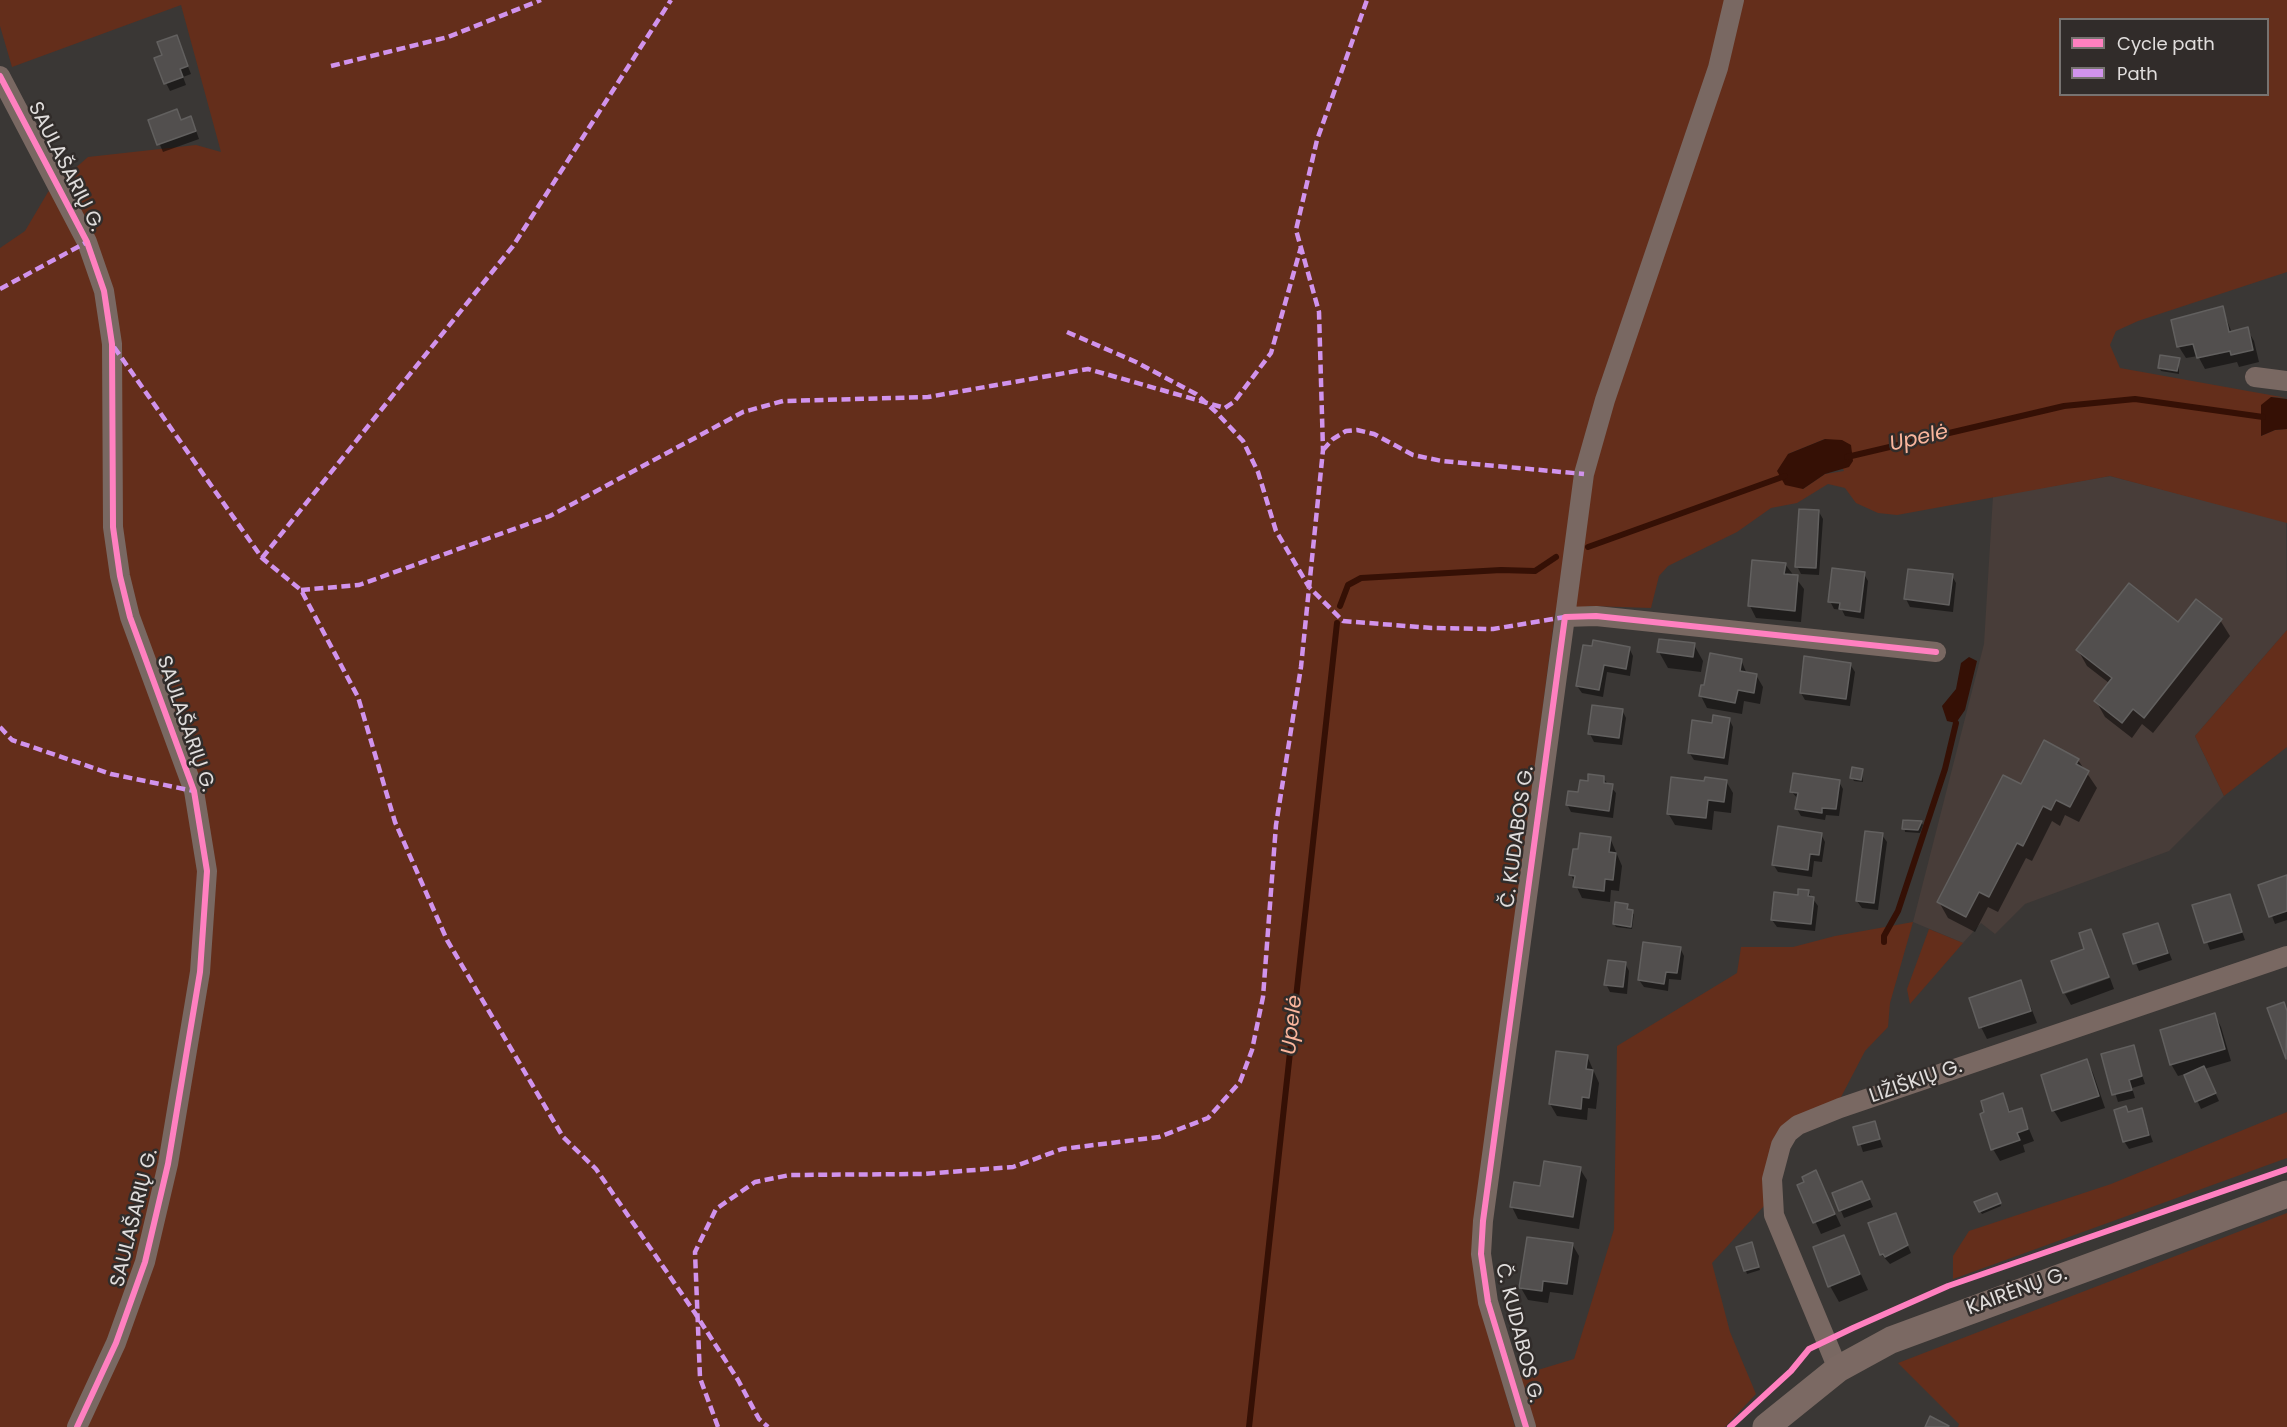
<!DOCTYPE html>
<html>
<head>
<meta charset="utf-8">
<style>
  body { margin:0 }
  #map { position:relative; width:2287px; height:1427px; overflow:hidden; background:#3a3735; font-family:Poppins,sans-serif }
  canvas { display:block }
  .legend { position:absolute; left:2059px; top:18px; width:210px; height:78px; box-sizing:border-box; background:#312c2a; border:2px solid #777371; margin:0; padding:8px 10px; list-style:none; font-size:18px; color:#e0dddc }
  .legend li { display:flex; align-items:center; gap:12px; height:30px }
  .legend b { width:30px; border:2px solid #777371 }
</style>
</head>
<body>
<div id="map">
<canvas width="2287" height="1427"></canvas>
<ul class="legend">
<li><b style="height:8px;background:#ff80c0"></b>Cycle path</li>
<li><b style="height:8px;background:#d193ec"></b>Path</li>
</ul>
</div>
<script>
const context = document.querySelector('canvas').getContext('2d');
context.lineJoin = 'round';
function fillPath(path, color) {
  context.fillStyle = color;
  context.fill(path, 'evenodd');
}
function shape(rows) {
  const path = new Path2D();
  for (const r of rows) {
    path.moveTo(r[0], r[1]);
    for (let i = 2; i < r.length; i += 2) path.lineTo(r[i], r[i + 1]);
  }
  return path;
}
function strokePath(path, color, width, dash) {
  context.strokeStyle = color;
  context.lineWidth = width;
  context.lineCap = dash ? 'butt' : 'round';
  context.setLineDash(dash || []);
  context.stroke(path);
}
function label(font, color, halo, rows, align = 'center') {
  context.font = font + ' Poppins,sans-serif';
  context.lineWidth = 5;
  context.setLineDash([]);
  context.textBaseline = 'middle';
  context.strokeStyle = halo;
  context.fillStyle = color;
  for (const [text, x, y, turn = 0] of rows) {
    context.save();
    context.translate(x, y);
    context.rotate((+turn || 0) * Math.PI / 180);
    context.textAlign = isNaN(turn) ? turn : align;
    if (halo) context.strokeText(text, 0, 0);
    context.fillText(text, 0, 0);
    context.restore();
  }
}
const built = shape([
  [2110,476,2286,521,2287,630,2195,736,2224,796,2169,851,2025,904,1995,934,1981,923,1963,943,1913,922,1984,644,1993,496]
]);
const green = shape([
  [0,0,2287,0,2287,272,2138,321,2116,331,2110,345,2120,368,2287,398,2271,397,2261,436,2275,430,2287,429,2287,523,2110,476,1897,515,1878,513,1856,503,1845,488,1828,484,1797,503,1771,508,1737,532,1668,566,1659,576,1651,608,1590,606,1555,613,1477,1219,1480,1303,1515,1427,0,1427,0,248,25,231,48,192,88,157,196,145,221,152,181,5,12,67,0,26],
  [2060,20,2268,20,2268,94,2060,94],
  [1825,439,1844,471,1825,474,1803,489,1788,454],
  [2287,630,2287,747,2224,796,2195,736],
  [1913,922,1890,1003,1888,1027,1865,1051,1840,1099,1790,1122,1773,1139,1764,1206,1712,1263,1730,1332,1756,1394,1725,1427,1536,1427,1518,1376,1574,1359,1614,1229,1617,1046,1737,973,1741,947,1793,947,1835,936],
  [1929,929,1963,943,1910,1004,1907,989],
  [2287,1112,2287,1158,1953,1279,1953,1256,1969,1231,2111,1184],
  [2287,1213,2287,1427,1958,1427,1959,1424,1898,1363]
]);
const water = shape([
  [2271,397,2287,399,2287,429,2275,430,2261,436,2261,405],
  [1825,439,1842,440,1851,445,1853,461,1849,467,1825,474,1803,489,1785,485,1777,471,1788,454],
  [1969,657,1977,661,1965,710,1956,723,1947,721,1942,706,1956,689,1961,663]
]);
const shadow = shape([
  [176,37,191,74,183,77,186,85,170,91,166,83,164,56],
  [150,121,181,121,194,125,199,139,163,152],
  [2222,308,2232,333,2247,329,2254,341,2259,362,2239,367,2237,362,2205,369,2198,356,2186,358,2179,347],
  [2179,359,2179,374,2161,371,2159,367],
  [1819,512,1823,519,1819,575,1801,574,1797,566],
  [1785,564,1804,589,1801,622,1756,618,1750,606],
  [1864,574,1868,581,1864,619,1845,616,1842,610,1834,609,1830,601],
  [1952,576,1956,583,1953,612,1910,607,1906,599],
  [2220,620,2230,636,2153,733,2142,724,2132,738,2105,717,2096,701,2109,683,2087,666,2078,650,2179,624],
  [1694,645,1703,661,1701,672,1668,668,1659,652],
  [1584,647,1629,648,1633,656,1630,676,1607,672,1603,697,1582,693,1577,686],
  [1741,660,1747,674,1756,675,1763,687,1760,704,1744,701,1742,714,1707,708,1701,696],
  [1850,664,1855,672,1850,706,1805,700,1801,693],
  [1622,710,1626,718,1622,745,1594,742,1590,734],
  [1729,719,1733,727,1728,765,1694,760,1689,752],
  [2078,760,2097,788,2079,822,2065,815,2060,826,2052,821,2032,861,2026,858,1998,912,1988,907,1975,932,1948,918,1939,902,2022,786],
  [1862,770,1863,782,1854,781,1852,778],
  [1603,778,1616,793,1613,818,1571,812,1567,804,1589,783],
  [1726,781,1733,793,1731,813,1714,811,1712,830,1675,825,1668,813,1705,783],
  [1839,782,1843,789,1839,816,1826,815,1825,820,1801,816,1797,809,1798,799,1791,791],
  [1904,821,1921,822,1923,825,1920,833,1905,832],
  [1821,834,1825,842,1822,862,1814,861,1812,877,1778,872,1773,864],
  [1882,835,1887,842,1878,910,1862,908,1857,901],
  [1610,838,1622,866,1619,891,1611,890,1610,902,1582,898,1571,875,1579,851],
  [2287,876,2287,920,2275,924,2260,886],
  [1808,892,1818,906,1815,931,1777,927,1772,920],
  [2229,895,2245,940,2210,950,2194,906],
  [1627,905,1628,911,1634,914,1632,929,1616,927,1614,924],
  [2158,924,2172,960,2139,971,2125,935],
  [2091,931,2109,975,2064,991,2086,950],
  [1680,948,1684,956,1681,980,1669,979,1668,991,1644,987,1639,980],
  [1625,963,1629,971,1627,994,1610,992,1606,984],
  [2110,978,2114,989,2071,1005,2065,994],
  [2021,982,2037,1023,1987,1039,1981,1027],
  [2283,1004,2287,1011,2287,1058,2269,1009],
  [2215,1015,2221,1027,2231,1061,2204,1069,2219,1101,2201,1109,2185,1074,2178,1076,2171,1064],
  [2133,1047,2145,1084,2132,1088,2135,1098,2118,1102,2103,1055],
  [1587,1056,1599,1083,1596,1109,1588,1108,1587,1120,1557,1116,1550,1104],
  [2087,1061,2093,1073,2105,1108,2061,1122,2054,1111,2043,1076],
  [2002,1095,2011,1113,2021,1110,2034,1141,2023,1145,2025,1152,2000,1161,1993,1149],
  [2126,1108,2129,1113,2141,1110,2153,1142,2129,1149,2124,1141],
  [1874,1123,1883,1147,1863,1152,1855,1128],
  [1580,1169,1587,1180,1579,1229,1518,1219,1512,1207],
  [1816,1172,1841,1226,1821,1234,1799,1186],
  [1866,1190,1873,1207,1844,1218,1834,1194],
  [1998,1198,2001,1206,1982,1214,1980,1211],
  [1895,1215,1911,1253,1890,1264,1881,1254],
  [1844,1237,1868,1290,1839,1302,1830,1286],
  [1572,1244,1579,1256,1573,1295,1550,1292,1548,1303,1528,1300,1521,1288],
  [1753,1247,1760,1270,1747,1274,1738,1248]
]);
const stream = shape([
  [1847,457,2064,406,2135,399,2263,417],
  [1588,547,1785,476],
  [1340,606,1348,585,1361,578,1501,570,1535,571,1556,557],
  [1884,942,1884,936,1898,911,1945,769,1956,723],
  [1249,1427,1337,623]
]);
const building = shape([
  [177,35,188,66,180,69,183,77,164,84,154,58,162,55,157,42,177,35],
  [177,109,181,120,191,116,196,131,157,145,148,120,177,109],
  [2223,306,2229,332,2248,327,2253,350,2231,355,2230,351,2197,358,2193,344,2177,347,2171,320,2223,306],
  [2160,355,2180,358,2177,371,2158,368,2160,355],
  [1799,509,1819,510,1816,568,1795,567,1799,509],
  [1752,560,1786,563,1784,574,1798,575,1795,611,1748,606,1752,560],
  [1832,568,1865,572,1860,612,1839,609,1840,603,1828,602,1832,568],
  [1908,569,1953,574,1949,605,1904,599,1908,569],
  [2129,583,2178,622,2196,599,2222,619,2144,718,2133,709,2122,723,2094,701,2112,678,2076,650,2129,583],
  [1659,639,1695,643,1693,657,1657,652,1659,639],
  [1593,640,1630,647,1626,669,1604,665,1599,690,1576,686,1583,645,1592,646,1593,640],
  [1710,653,1742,659,1740,671,1757,674,1754,693,1738,690,1735,703,1699,696,1701,685,1704,685,1710,653],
  [1804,656,1851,663,1846,699,1800,693,1804,656],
  [1592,705,1623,709,1619,738,1588,734,1592,705],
  [1713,715,1730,718,1724,758,1688,753,1692,720,1712,723,1713,715],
  [2044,740,2079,759,2076,764,2089,771,2070,807,2056,800,2051,810,2043,806,2023,846,2017,843,1989,897,1979,892,1966,917,1937,902,2003,775,2021,784,2044,740],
  [1852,767,1863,769,1861,780,1850,778,1852,767],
  [1793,773,1840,780,1836,809,1822,808,1822,813,1795,809,1798,793,1790,792,1793,773],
  [1588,774,1604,776,1604,783,1613,784,1609,811,1566,805,1568,791,1578,792,1580,780,1588,781,1588,774],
  [1671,777,1704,781,1705,777,1727,780,1724,802,1708,800,1706,818,1667,814,1671,777],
  [1903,820,1922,821,1918,830,1902,829,1903,820],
  [1778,826,1822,833,1819,855,1810,854,1808,870,1772,865,1778,826],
  [1865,831,1883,833,1874,903,1856,901,1865,831],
  [1580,833,1611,837,1609,852,1616,853,1613,880,1605,879,1604,891,1573,887,1575,876,1569,875,1573,849,1578,849,1580,833],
  [2287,875,2287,911,2269,917,2258,885,2287,875],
  [1798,889,1809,890,1808,896,1814,897,1811,924,1771,920,1774,892,1798,895,1798,889],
  [2230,894,2242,932,2204,943,2192,905,2230,894],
  [1615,902,1628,904,1627,909,1633,910,1631,927,1613,924,1615,902],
  [2158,923,2168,953,2133,964,2123,934,2158,923],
  [2091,929,2109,977,2063,993,2051,961,2084,949,2079,933,2091,929],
  [1643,942,1681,947,1677,973,1666,972,1664,984,1638,980,1643,942],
  [1608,960,1626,962,1623,987,1604,985,1608,960],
  [2021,980,2031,1011,1979,1028,1969,998,2021,980],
  [2284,1002,2287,1011,2286,1059,2267,1008,2284,1002],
  [2215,1013,2225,1049,2170,1065,2160,1030,2215,1013],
  [2134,1045,2142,1076,2129,1080,2132,1090,2112,1095,2101,1054,2134,1045],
  [1556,1051,1588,1055,1586,1069,1593,1070,1589,1098,1582,1097,1581,1109,1549,1104,1556,1051],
  [2087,1059,2099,1096,2052,1111,2041,1075,2087,1059],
  [2204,1066,2216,1093,2195,1102,2184,1075,2204,1066],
  [2003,1093,2009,1112,2022,1108,2028,1129,2017,1133,2020,1140,1991,1150,1980,1114,1984,1112,1981,1101,2003,1093],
  [2126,1106,2128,1112,2142,1108,2149,1135,2123,1142,2114,1110,2126,1106],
  [1875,1121,1880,1139,1858,1145,1853,1127,1875,1121],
  [1544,1161,1581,1167,1573,1217,1510,1207,1514,1182,1540,1186,1544,1161],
  [1816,1170,1835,1214,1813,1223,1797,1185,1804,1182,1802,1177,1816,1170],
  [1862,1181,1870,1199,1839,1211,1832,1193,1862,1181],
  [1997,1193,2001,1203,1979,1212,1974,1202,1997,1193],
  [1896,1213,1908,1245,1885,1257,1883,1254,1880,1255,1868,1223,1896,1213],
  [1844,1235,1860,1274,1828,1287,1813,1247,1844,1235],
  [1527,1237,1573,1243,1567,1284,1543,1281,1542,1291,1519,1288,1527,1237],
  [1752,1242,1759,1267,1744,1271,1736,1247,1752,1242],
  [1930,1416,1949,1426,1948,1427,1925,1427,1930,1416]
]);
const minor = shape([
  [0,76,87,242,104,291,112,344,113,527,120,576,130,617,194,791,207,871,200,972,168,1164,145,1262,116,1343,77,1427],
  [2255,377,2287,381],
  [1565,617,1584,474,1605,400,1718,68,1734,0],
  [1838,1369,1774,1215,1772,1179,1781,1145,1788,1133,1798,1125,1840,1108,2287,956],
  [1526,1427,1488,1302,1481,1254,1483,1221,1565,617,1596,616,1936,652]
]);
const secondary = shape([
  [1766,1427,1838,1369,1891,1340,2287,1194]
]);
const quiet = shape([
  [331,66,448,37,541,0],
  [0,289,87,242],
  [1067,332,1136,362,1196,394,1216,412,1243,441,1258,472,1276,531,1309,587,1343,621,1432,628,1493,629,1565,617],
  [114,347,262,558,301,590,358,697,395,822,447,940,563,1137,596,1169,695,1313,738,1380,759,1419,768,1427],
  [1323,450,1333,439,1346,431,1357,430,1374,434,1413,455,1442,461,1584,474],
  [262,558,513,246,671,0],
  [301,590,359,585,550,516,743,412,783,401,928,397,1088,369,1225,408,1234,402,1271,353,1301,247],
  [0,727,12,740,111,774,194,791],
  [718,1427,700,1378,695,1252,716,1209,755,1182,790,1175,923,1174,1013,1167,1062,1149,1159,1137,1208,1118,1240,1082,1252,1050,1263,997,1276,825,1301,667,1323,450,1319,312,1296,230,1317,140,1367,0]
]);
const cycleway = shape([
  [0,76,87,242,104,291,112,344,113,527,120,576,130,617,194,791,207,871,200,972,168,1164,145,1262,116,1343,77,1427],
  [1526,1427,1488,1302,1481,1254,1483,1221,1565,617,1596,616,1936,652],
  [1730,1427,1791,1371,1809,1349,1853,1328,1948,1286,2287,1169]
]);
const streetNames = [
  ["SAULAŠARIŲ G.",65,167,63],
  ["SAULAŠARIŲ G.",185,724,71],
  ["Č. KUDABOS G.",1518,837,-82],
  ["LIŽIŠKIŲ G.",1916,1082,-19],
  ["SAULAŠARIŲ G.",135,1218,-76],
  ["KAIRĖNŲ G.",2017,1292,-20],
  ["Č. KUDABOS G.",1518,1333,76]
];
const waterNames = [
  ["Upelė",1919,439,-13],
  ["Upelė",1293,1025,-84]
];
fillPath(built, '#483d39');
fillPath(green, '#642e1b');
fillPath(water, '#351005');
fillPath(shadow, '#0007');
strokePath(stream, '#351005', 6);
fillPath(building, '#524f4e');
strokePath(building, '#62605f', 1.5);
strokePath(minor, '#796862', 20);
strokePath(secondary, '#7b6963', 27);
strokePath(quiet, '#d193ec', 4.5, [9, 4.5]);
strokePath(cycleway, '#ff80c0', 6);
label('20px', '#e0dddc', '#312c2a', streetNames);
label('italic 21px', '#fab69d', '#312c2a', waterNames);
</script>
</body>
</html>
